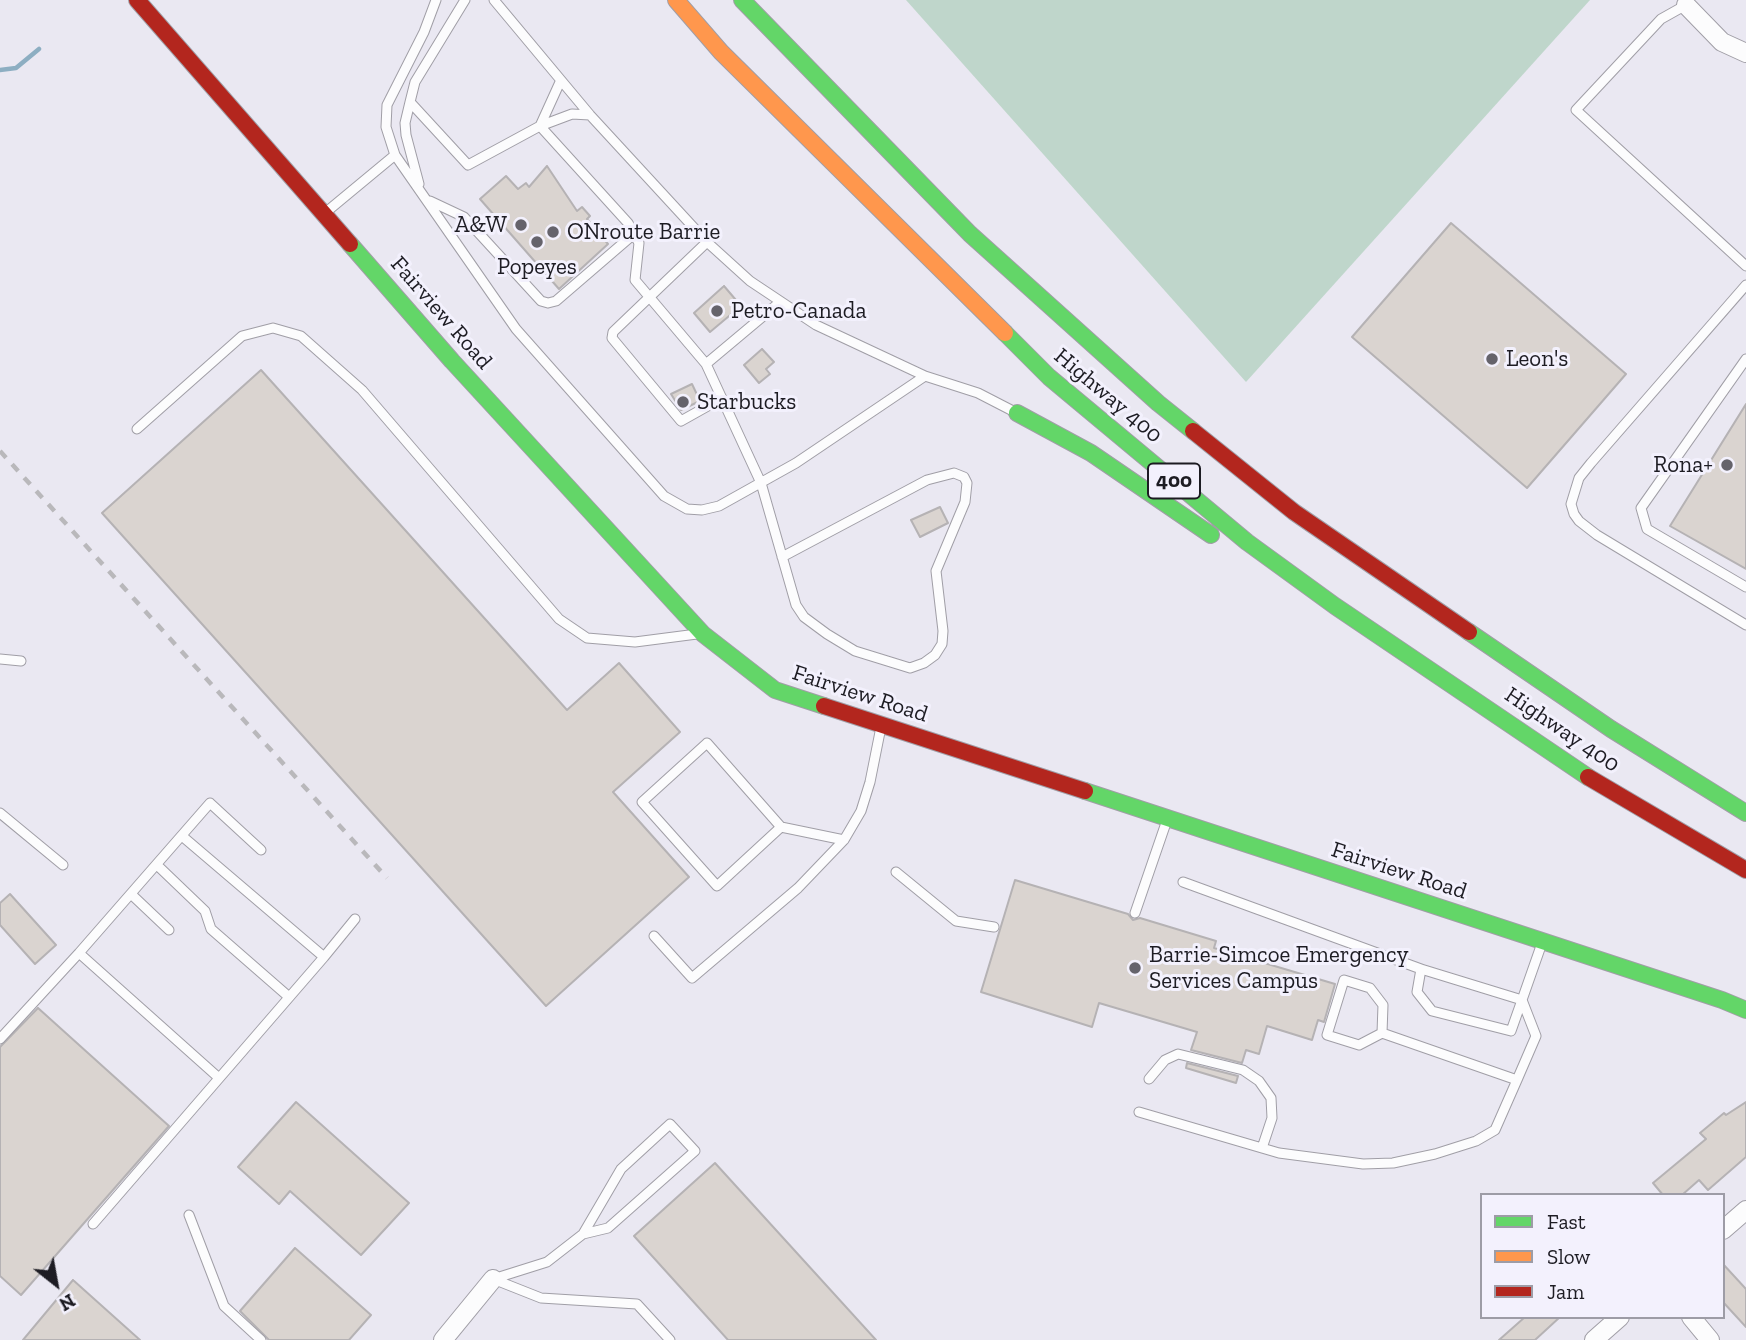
<!DOCTYPE html>
<html>
<head>
<meta charset="utf-8">
<style>
  body { margin:0 }
  #map { position:relative; width:1746px; height:1340px; overflow:hidden; background:#eae8f2; font-family:"Zilla Slab",serif }
  canvas { display:block }
  .legend { position:absolute; left:1480px; top:1193px; width:245px; height:126px; box-sizing:border-box; background:#f3f1fd; border:2px solid #9d9ca6; margin:0; padding:9px 12px; list-style:none; font-size:21px; color:#1d1c23 }
  .legend li { display:flex; align-items:center; gap:14px; height:35px }
  .legend b { width:35px; border:2px solid #9d9ca6 }
  .north { position:absolute; left:21px; top:1249px; width:70px; height:70px; -webkit-text-stroke:5px #f3f1fd; paint-order:stroke; rotate:149deg; font-size:19px; font-weight:700; line-height:28px; text-align:center; color:#1d1c23 }
  .north::after { content:''; display:block; margin:auto; width:24px; height:32px; background:#1d1c23; clip-path:polygon(50% 0,100% 100%,50% 72%,0 100%) }
</style>
</head>
<body>
<div id="map">
<canvas width="1746" height="1340"></canvas>
<ul class="legend">
<li><b style="height:9px;background:#63d668"></b>Fast</li>
<li><b style="height:9px;background:#ff974d"></b>Slow</li>
<li><b style="height:9px;background:#b3261e"></b>Jam</li>
</ul>
<div class="north">N</div>
</div>
<script>
const context = document.querySelector('canvas').getContext('2d');
context.lineJoin = 'round';
function fillPath(path, color) {
  context.fillStyle = color;
  context.fill(path, 'evenodd');
}
function shape(rows) {
  const path = new Path2D();
  for (const r of rows) {
    path.moveTo(r[0], r[1]);
    for (let i = 2; i < r.length; i += 2) path.lineTo(r[i], r[i + 1]);
  }
  return path;
}
function strokePath(path, color, width, dash) {
  context.strokeStyle = color;
  context.lineWidth = width;
  context.lineCap = dash ? 'butt' : 'round';
  context.setLineDash(dash || []);
  context.stroke(path);
}
function label(font, color, halo, rows, align = 'center') {
  context.font = font + ' "Zilla Slab",serif';
  context.lineWidth = 6;
  context.setLineDash([]);
  context.textBaseline = 'middle';
  context.strokeStyle = halo;
  context.fillStyle = color;
  for (const [text, x, y, turn = 0] of rows) {
    context.save();
    context.translate(x, y);
    context.rotate((+turn || 0) * Math.PI / 180);
    context.textAlign = isNaN(turn) ? turn : align;
    if (halo) context.strokeText(text, 0, 0);
    context.fillText(text, 0, 0);
    context.restore();
  }
}
const green = shape([
  [906,0,1590,0,1246,382]
]);
const stream = shape([
  [0,70,16,68,39,49]
]);
const building = shape([
  [547,166,577,211,582,207,590,216,587,219,608,244,559,289,480,199,506,176,518,189,526,183,529,187,547,166],
  [1451,223,1626,374,1527,488,1352,337,1451,223],
  [724,286,741,306,710,332,694,313,724,286],
  [762,349,774,362,766,369,770,374,759,383,744,365,762,349],
  [261,370,567,710,619,663,680,732,613,792,689,877,546,1006,102,513,261,370],
  [692,384,700,401,681,410,671,394,692,384],
  [1746,404,1746,569,1670,526,1746,404],
  [940,507,948,523,920,537,911,520,940,507],
  [1015,880,1128,914,1133,920,1140,918,1216,941,1214,948,1335,984,1324,1022,1318,1020,1312,1040,1267,1026,1259,1054,1246,1050,1242,1063,1191,1050,1197,1032,1099,1003,1092,1027,981,992,1015,880],
  [10,894,56,945,35,964,0,925,0,903,10,894],
  [38,1008,169,1126,21,1295,0,1276,0,1047,38,1008],
  [1187,1063,1238,1076,1236,1083,1186,1068,1187,1063],
  [296,1102,409,1203,361,1255,290,1191,279,1204,238,1167,296,1102],
  [1746,1102,1746,1157,1708,1190,1699,1180,1682,1195,1663,1195,1653,1183,1706,1139,1700,1133,1724,1113,1726,1115,1746,1102],
  [715,1163,876,1340,728,1340,634,1236,715,1163],
  [295,1248,371,1315,349,1340,269,1340,240,1311,295,1248],
  [1723,1264,1746,1289,1746,1327,1723,1302,1723,1264],
  [73,1280,140,1340,23,1340,73,1280],
  [1525,1317,1560,1317,1535,1340,1499,1340,1525,1317]
]);
const lane = shape([
  [436,0,424,32,387,105,386,127,395,155,516,329,664,496,687,509,702,510,719,506,796,463,925,376],
  [494,0,590,115,707,242,750,281,816,325,925,376,978,393,1011,410],
  [1686,5,1661,19,1576,110,1746,266],
  [410,102,468,165,540,126,628,223,639,243,635,280,706,364,761,483,796,605,804,617,827,634,855,651,910,668,924,663,935,655,942,644,943,631,936,571,965,502,967,483,964,477,954,473,927,480,782,557],
  [540,126,572,114,590,115],
  [540,126,560,82],
  [419,184,406,135,405,123,410,102,415,82,465,0],
  [430,201,464,217,541,301,548,303,556,301,635,233],
  [325,213,395,155],
  [707,242,613,332,612,338,681,421,722,398],
  [1746,285,1591,463,1579,478,1571,504,1574,514,1579,521,1597,535,1746,625],
  [1746,359,1641,508,1647,529,1746,587],
  [706,364,780,302],
  [137,429,242,336,273,328,301,336,362,390,559,619,587,638,635,642,697,634],
  [0,659,21,661],
  [0,813,63,865],
  [781,827,707,743,642,802,717,886,781,827,844,840],
  [182,836,324,957,355,919],
  [157,865,205,911,211,929,289,997],
  [896,872,956,921,994,927],
  [1183,882,1421,969],
  [131,894,169,930],
  [1135,913,1167,820],
  [654,936,692,978,798,888,844,840,861,811,870,782,881,727],
  [79,953,219,1078],
  [1382,1033,1383,1005,1370,988,1344,980,1327,1035,1359,1045,1382,1033,1517,1080,1536,1036,1522,1000,1421,969,1417,992,1432,1011,1511,1031,1522,1000,1542,943],
  [0,1039,79,953,210,803,261,850],
  [1149,1079,1165,1060,1178,1054,1243,1070,1259,1081,1271,1098,1272,1118,1262,1148],
  [1139,1112,1279,1153,1363,1164,1393,1163,1435,1154,1476,1141,1495,1130,1517,1080],
  [189,1215,224,1306,261,1340],
  [93,1224,324,957],
  [493,1279,547,1262,583,1234,608,1228,695,1151,670,1124,621,1169,583,1234],
  [493,1279,541,1298,637,1304,670,1340]
]);
const street = shape([
  [1686,5,1722,42,1746,53],
  [1723,1230,1746,1210],
  [1691,1317,1710,1340],
  [443,1340,493,1279],
  [1594,1340,1620,1317]
]);
const fast = shape([
  [742,0,970,234,1158,403,1193,431],
  [350,244,452,361,703,634,775,690,824,706],
  [1005,333,1049,377,1247,542,1335,606,1588,777],
  [1017,413,1091,453,1211,535],
  [1469,632,1611,729,1746,813],
  [1085,791,1722,1000,1746,1010]
]);
const slow = shape([
  [676,0,721,52,1005,333]
]);
const jam = shape([
  [137,0,350,244],
  [1193,431,1294,512,1469,632],
  [824,706,1085,791],
  [1588,777,1746,870]
]);
const rail = shape([
  [0,451,387,878]
]);
const markers = [
  [521,225,7,"#65636b"],
  [553,232,7,"#65636b"],
  [537,242,7,"#65636b"],
  [717,311,7,"#65636b"],
  [1492,359,7,"#65636b"],
  [683,402,7,"#65636b"],
  [1727,465,7,"#65636b"],
  [1135,968,7,"#65636b"]
];
const shields = [
  [1174,481,52]
];
const shieldNames = [
  ["400",1174,481]
];
const poiNames = [
  ["A&W",507,225,"right"],
  ["ONroute Barrie",567,232],
  ["Popeyes",537,267,"center"],
  ["Petro-Canada",731,311],
  ["Leon's",1506,359],
  ["Starbucks",697,402],
  ["Rona+",1713,465,"right"],
  ["Barrie-Simcoe Emergency",1149,955],
  ["Services Campus",1149,981]
];
const streetNames = [
  ["Fairview Road",441,313,49],
  ["Highway 400",1108,396,40],
  ["Fairview Road",860,694,18],
  ["Highway 400",1562,730,34],
  ["Fairview Road",1399,871,18]
];
fillPath(green, '#bfd6cb');
strokePath(stream, '#8daec2', 4.5);
fillPath(building, '#dad4d0');
strokePath(building, '#b5b2b4', 2);
strokePath(lane, '#a09ea6', 11);
strokePath(street, '#a09ea6', 20);
strokePath(fast, '#a09ea6', 18);
strokePath(slow, '#a09ea6', 18);
strokePath(jam, '#a09ea6', 18);
strokePath(lane, '#fcfcfd', 9);
strokePath(street, '#fcfcfd', 18);
strokePath(fast, '#63d668', 16);
strokePath(slow, '#ff974d', 16);
strokePath(jam, '#b3261e', 16);
strokePath(rail, '#b9b8bb', 4.5, [9, 9]);
for (const [x, y, r, color] of markers) {
  const dot = new Path2D();
  dot.arc(x, y, r, 0, 2 * Math.PI);
  context.fillStyle = color;
  context.fill(dot);
  strokePath(dot, '#f3f1fd', 2.5);
}
for (const [x, y, w] of shields) {
  const box = new Path2D();
  box.roundRect(x - w / 2, y - 17.5, w, 35, 5);
  context.fillStyle = '#f3f1fd';
  context.fill(box);
  strokePath(box, '#1d1c23', 2);
}
label('bold 21px', '#1d1c23', null, shieldNames);
label('23px', '#1d1c23', '#f3f1fd', poiNames, 'left');
label('23px', '#1d1c23', '#f3f1fd', streetNames);
</script>
</body>
</html>
